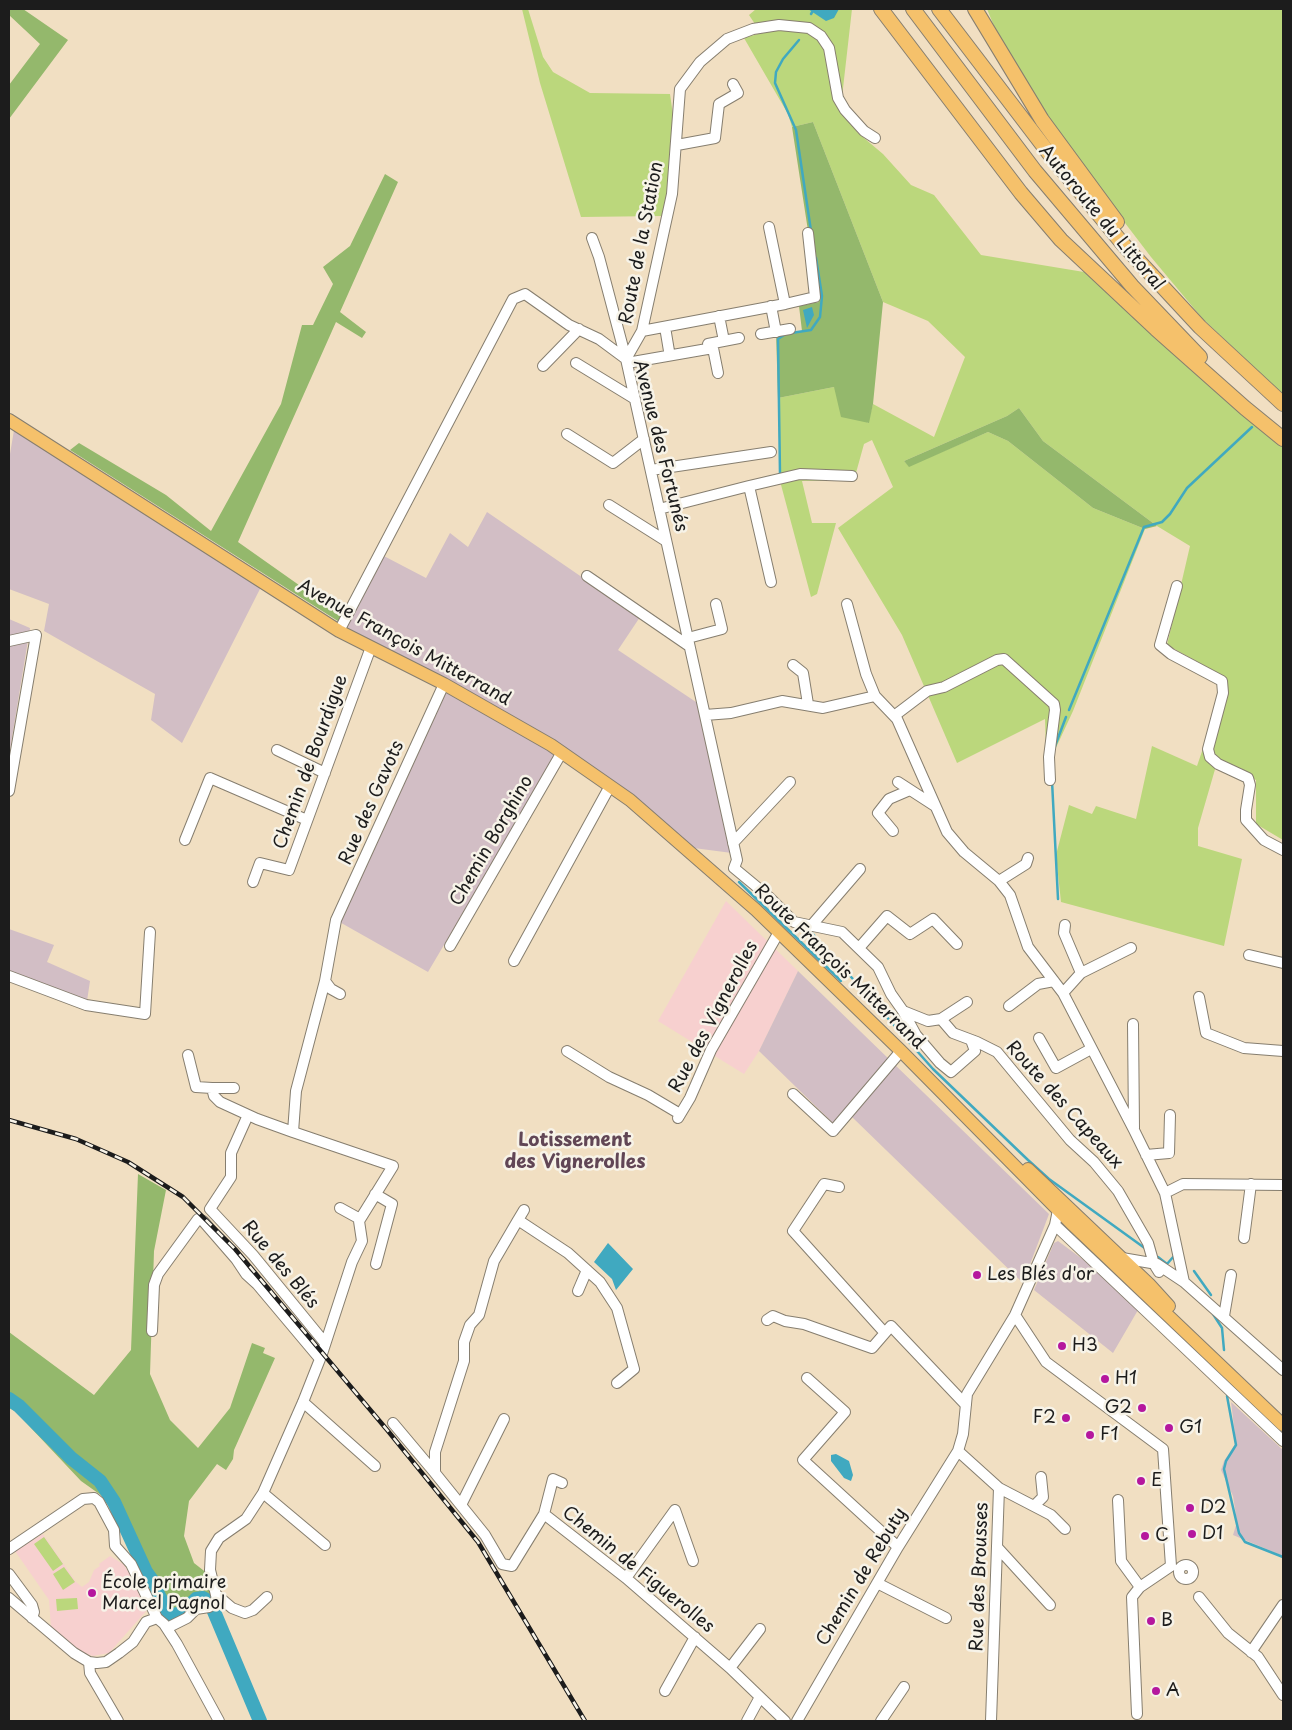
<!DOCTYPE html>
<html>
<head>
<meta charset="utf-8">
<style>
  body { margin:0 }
  #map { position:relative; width:1292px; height:1730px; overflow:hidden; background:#f1dfc2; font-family:"Playpen Sans",sans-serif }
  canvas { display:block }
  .frame { position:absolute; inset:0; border:10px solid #1c1c1c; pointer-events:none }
</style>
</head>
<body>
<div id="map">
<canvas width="1292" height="1730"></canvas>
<div class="frame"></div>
</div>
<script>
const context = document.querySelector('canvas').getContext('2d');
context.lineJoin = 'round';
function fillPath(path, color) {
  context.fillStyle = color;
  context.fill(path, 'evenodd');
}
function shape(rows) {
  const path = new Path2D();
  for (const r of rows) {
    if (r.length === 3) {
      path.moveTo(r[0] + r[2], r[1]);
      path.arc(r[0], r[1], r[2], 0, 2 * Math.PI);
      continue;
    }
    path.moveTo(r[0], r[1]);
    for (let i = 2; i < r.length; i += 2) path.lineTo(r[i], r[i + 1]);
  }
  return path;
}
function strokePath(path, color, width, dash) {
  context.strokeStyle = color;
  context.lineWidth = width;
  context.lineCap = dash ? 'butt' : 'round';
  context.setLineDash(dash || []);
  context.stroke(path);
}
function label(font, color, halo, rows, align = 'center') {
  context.font = font + ' "Playpen Sans",sans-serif';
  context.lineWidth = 5;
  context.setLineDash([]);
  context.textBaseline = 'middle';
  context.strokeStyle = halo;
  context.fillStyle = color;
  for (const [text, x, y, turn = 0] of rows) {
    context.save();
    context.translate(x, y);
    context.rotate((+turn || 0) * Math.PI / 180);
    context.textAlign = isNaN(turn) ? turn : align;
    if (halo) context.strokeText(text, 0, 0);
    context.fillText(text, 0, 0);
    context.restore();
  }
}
const built = shape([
  [726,901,798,971,759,1051,744,1074,658,1021],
  [43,1534,76,1582,82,1587,89,1582,94,1570,100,1566,99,1564,110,1556,123,1564,129,1572,148,1609,109,1653,93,1656,80,1652,51,1627,49,1600,15,1551]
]);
const industrial = shape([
  [15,424,263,583,182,743,151,720,155,694,44,631,49,604,9,589,9,460],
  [487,512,640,617,618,650,699,704,732,853,686,847,559,750,428,972,336,920,443,684,339,631,380,554,426,578,450,533,468,547],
  [9,619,30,628,9,756],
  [9,929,54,945,47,962,90,981,87,1001,9,976],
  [798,971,1049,1214,1023,1283,852,1117,833,1123,759,1051],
  [1058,1241,1085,1261,1138,1310,1113,1353,1034,1290,1054,1243],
  [1231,1402,1283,1450,1283,1556,1233,1535,1237,1522,1233,1496,1221,1470,1224,1461,1236,1443]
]);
const green = shape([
  [522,9,528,9,543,57,553,72,590,93,670,94,674,122,669,188,662,216,581,217,540,83],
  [756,9,852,9,842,97,836,66,816,29,775,21,755,24,749,15],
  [987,9,1283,9,1283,395,1202,318,1151,257,1057,134,994,26],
  [775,29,793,29,814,34,824,46,836,104,858,133,883,154,911,185,934,195,981,255,1084,272,1283,445,1283,840,1256,824,1256,780,1218,759,1198,828,1198,846,1242,859,1224,946,1061,902,1056,855,1069,805,1092,814,1096,806,1136,819,1152,746,1197,766,1227,678,1167,645,1190,546,1157,526,1043,441,1019,408,1007,416,904,461,909,466,988,432,1008,441,1093,508,1145,529,1073,711,1054,752,1047,782,1045,719,957,763,902,635,838,528,893,487,872,440,864,444,854,480,802,481,812,523,836,523,817,594,811,597,780,481,778,398,834,387,868,423,873,404,934,437,965,357,928,321,883,302,813,122,792,127,788,114,744,38],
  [44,1537,63,1564,53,1571,34,1544],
  [64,1567,75,1582,63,1590,53,1574],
  [77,1598,78,1609,57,1611,56,1599]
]);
const forest = shape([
  [10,9,23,9,68,40,9,119,9,85,40,44,9,15],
  [813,122,883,302,873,404,869,423,841,417,834,387,778,398,776,332,802,331,799,306,819,302,792,127],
  [385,174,398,182,340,312,366,332,362,338,336,322,238,542,340,614,341,623,70,450,79,443,166,495,211,531,281,404,302,325,313,325,333,284,323,267,350,246],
  [1019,408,1043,441,1157,526,1145,529,1093,508,1008,441,988,432,909,467,904,461,1007,416],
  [138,1174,166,1190,154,1251,150,1374,170,1420,198,1448,230,1408,252,1343,265,1348,263,1353,275,1358,234,1450,233,1459,226,1470,217,1464,189,1501,184,1536,194,1563,208,1574,215,1596,166,1620,105,1498,81,1481,15,1411,9,1408,9,1332,94,1395,131,1350]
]);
const water = shape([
  [808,9,839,9,834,18,826,21],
  [812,307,814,315,807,328,803,310],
  [608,1243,633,1269,616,1290,612,1279,594,1262],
  [836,1454,849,1461,853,1475,851,1481,844,1478,831,1461,831,1455]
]);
const stream = shape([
  [811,14,814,9],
  [799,40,783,59,776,72,775,83,796,130,811,231],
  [791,333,811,330,820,317,822,296,816,258],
  [780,474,778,339,784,335],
  [1069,710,1144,527,1162,522,1170,514,1187,488,1252,427],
  [1055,746,1066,717],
  [1052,781,1058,899],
  [739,882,841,981],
  [812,933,933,1069,1028,1160,1049,1179,1146,1249],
  [1158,1257,1167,1264,1174,1256],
  [1194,1271,1211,1295],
  [1213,1314,1222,1328,1224,1350],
  [1227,1396,1236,1445,1226,1461,1224,1469,1239,1533,1245,1542,1283,1557]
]);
const river = shape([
  [9,1399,19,1406,71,1458,100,1481,114,1502,146,1572,157,1587,157,1592,170,1616,181,1613,196,1599,203,1598,210,1602,260,1721]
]);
const minor = shape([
  [677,145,715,138,719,104,738,93,733,84],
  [592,238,599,257,626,359],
  [785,304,815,297,808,233],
  [771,306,776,332],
  [719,316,724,341],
  [665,327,669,351],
  [642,331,785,304,769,227],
  [761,334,790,329],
  [708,344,739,338],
  [626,359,642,331,672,194,680,89,700,62,727,39,753,29,779,25,809,28,821,36,829,48,838,98,845,110,864,131,875,138],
  [576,363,635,399],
  [627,363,713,348,718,373],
  [543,366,579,329],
  [567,434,613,463,644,439],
  [651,470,771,452],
  [749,486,800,474,852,476],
  [609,505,666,541],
  [659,509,749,486,771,582],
  [587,576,689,646],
  [1177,586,1160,645,1171,654,1222,681,1223,693,1208,749,1210,757,1218,764,1248,778,1250,785,1246,810,1246,820,1264,840,1283,850],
  [847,604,866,674,875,696,897,719,947,832,964,852,999,881,1010,895,1028,947,1063,993,1134,1130,1165,1193,1184,1282],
  [339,631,513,299,525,294,569,325,599,339,626,359,737,860,734,868,769,897,794,922,842,932,878,967,891,994,903,1011,928,1021,941,1019,953,1033,977,1042,997,1052,1070,1140,1094,1162,1118,1191,1148,1243,1154,1264,1159,1272],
  [688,638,722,629,716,604],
  [9,641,36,635,9,791],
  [793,665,803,673,808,704],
  [705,715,731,713,782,701,823,708,875,696],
  [894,716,927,691,944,687,997,660,1004,659,1054,704,1055,710,1049,757,1050,780],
  [277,750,325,773],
  [898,782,935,806],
  [893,831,878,813,889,799,910,790],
  [185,840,210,778,307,820],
  [733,843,790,782],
  [999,881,1026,864,1028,858],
  [253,882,260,863,289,870,371,647],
  [1065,925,1064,933,1081,973],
  [811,926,860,869],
  [450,946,562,752],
  [859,948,887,916,910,934,933,919,957,944],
  [1249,955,1283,963],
  [514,961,610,786],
  [9,976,86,1005,145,1014,150,932],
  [1063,993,1081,973,1131,948],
  [340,994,331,989,325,981,336,920,444,684],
  [1199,997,1206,1033,1244,1048,1283,1051],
  [1009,1006,1038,984,1054,981],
  [903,1011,916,1035,940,1063,951,1072,975,1051,971,1040],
  [941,1019,967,1002],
  [1133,1024,1134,1128],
  [1039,1038,1056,1068,1091,1049],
  [567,1051,609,1077,648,1095,680,1114],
  [188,1055,196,1087,212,1088,214,1096,220,1102,257,1119,293,1132],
  [212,1088,234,1088],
  [793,1094,833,1131,901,1051],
  [248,1115,231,1153,231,1177,210,1209,253,1255,325,1343],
  [678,1118,690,1098,711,1050,779,932],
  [1146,1155,1169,1153,1170,1115],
  [839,1187,824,1184,793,1231,884,1332],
  [1165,1193,1183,1184,1283,1185],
  [375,1194,392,1204,376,1264],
  [340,1208,360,1219],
  [518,1220,524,1210],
  [1055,1225,1283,1441],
  [1244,1238,1251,1184],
  [1122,1258,1157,1264,1184,1282,1283,1370],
  [578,1291,587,1270],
  [1015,1315,1046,1362,1163,1449,1171,1566],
  [1224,1316,1231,1275],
  [767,1320,773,1316,785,1321,804,1324,872,1348,891,1326,966,1405],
  [152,1331,154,1285,158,1274,198,1219,203,1221,236,1259,246,1274,257,1284,320,1359],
  [807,1378,845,1412,803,1460,898,1547],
  [617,1383,634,1369,617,1308,600,1282,568,1253,518,1220,494,1261,479,1315,470,1325,464,1342,464,1361,435,1452,435,1473,485,1535,502,1564,512,1566,544,1514,626,1578,730,1668,785,1721],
  [303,1402,375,1466],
  [393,1423,435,1473],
  [958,1451,999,1488,991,1721],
  [999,1488,1051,1515,1065,1529],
  [263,1493,325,1545],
  [1118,1500,1121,1561,1140,1587],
  [461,1505,504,1419],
  [1034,1506,1043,1497,1041,1477],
  [544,1514,553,1479,562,1483],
  [997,1547,1050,1605],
  [9,1549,83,1499,94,1498,99,1502,114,1530,115,1546,131,1564,157,1618],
  [1186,1572,7],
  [9,1574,32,1605,34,1612,32,1618],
  [626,1578,675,1510,693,1561],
  [877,1583,946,1618],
  [218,1596,232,1608,245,1613,253,1610,267,1597],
  [1199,1597,1228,1633,1258,1657,1283,1695],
  [9,1598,74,1653,89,1662,97,1663,106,1662,119,1653,133,1642,146,1622,157,1618,164,1624,177,1644,219,1721],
  [167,1628,187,1618,196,1609,209,1607,217,1599,210,1570,211,1551,219,1538,246,1519,263,1493,303,1402,322,1354,352,1262,362,1241,359,1221,393,1166,293,1132,296,1091,325,981],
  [1251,1652,1283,1605],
  [89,1662,90,1673,118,1721],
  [730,1668,760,1629],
  [665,1691,695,1637],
  [1137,1714,1132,1597,1140,1587,1171,1566],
  [747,1721,760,1697],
  [797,1721,898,1547,958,1451,963,1434,967,1394,1015,1315,1055,1225,1058,1210],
  [881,1721,904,1687]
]);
const major = shape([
  [9,420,339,631,444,684,551,745,630,800,756,910,901,1051,1073,1225,1283,1425],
  [1028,1169,1149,1284,1169,1306]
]);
const highway = shape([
  [881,9,1021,193,1061,240,1156,329,1245,408,1283,439],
  [913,9,1035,171,1132,286,1200,357],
  [939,9,1051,156,1122,243,1200,327,1283,404],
  [975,9,1042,120,1117,222]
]);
const rail = shape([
  [9,1120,76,1139,128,1162,183,1197,235,1249,388,1431,478,1542,585,1721]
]);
const markers = [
  [977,1275,5,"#b5179e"],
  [1062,1346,5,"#b5179e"],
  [1105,1379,5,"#b5179e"],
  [1142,1408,5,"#b5179e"],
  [1066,1418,5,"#b5179e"],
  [1169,1428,5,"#b5179e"],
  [1090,1435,5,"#b5179e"],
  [1141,1481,5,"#b5179e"],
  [1190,1508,5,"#b5179e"],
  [1192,1534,5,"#b5179e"],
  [1145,1536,5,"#b5179e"],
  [92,1593,5,"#b5179e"],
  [1151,1621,5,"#b5179e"],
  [1156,1691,5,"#b5179e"]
];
const streetNames = [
  ["Autoroute du Littoral",1101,218,50],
  ["Route de la Station",642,243,-79],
  ["Avenue des Fortunés",660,446,76],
  ["Avenue François Mitterrand",404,643,29],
  ["Chemin de Bourdigue",311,762,-70],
  ["Rue des Gavots",372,803,-66],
  ["Chemin Borghino",492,841,-60],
  ["Route François Mitterrand",839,967,44],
  ["Rue des Vignerolles",714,1017,-62],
  ["Route des Capeaux",1064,1105,48],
  ["Rue des Blés",280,1265,50],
  ["Chemin de Figuerolles",638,1570,39],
  ["Chemin de Rebuty",862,1577,-59],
  ["Rue des Brousses",980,1577,-88]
];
const poiNames = [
  ["Les Blés d'or",987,1275],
  ["H3",1072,1346],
  ["H1",1115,1379],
  ["G2",1132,1408,"right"],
  ["F2",1056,1418,"right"],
  ["G1",1179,1428],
  ["F1",1100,1435],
  ["E",1151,1481],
  ["D2",1200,1508],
  ["D1",1202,1534],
  ["C",1155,1536],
  ["École primaire",102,1583],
  ["Marcel Pagnol",102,1604],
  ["B",1161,1621],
  ["A",1166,1691]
];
const neighbourhoodNames = [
  ["Lotissement",575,1141],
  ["des Vignerolles",575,1163]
];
fillPath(built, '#f7d0cf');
fillPath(industrial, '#d2bec5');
fillPath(green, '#bbd77c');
fillPath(forest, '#94b86c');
fillPath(water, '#40a9c0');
strokePath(stream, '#40a9c0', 2.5);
strokePath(river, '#40a9c0', 14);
strokePath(minor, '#867e6f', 12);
strokePath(major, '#867e6f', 14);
strokePath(highway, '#867e6f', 16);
strokePath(minor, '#fff', 10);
strokePath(major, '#f5c16b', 12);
strokePath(highway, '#f5c16b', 14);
strokePath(rail, '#1c1c1c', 4.5);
strokePath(rail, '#f7f3e8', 2.5, [8]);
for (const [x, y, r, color] of markers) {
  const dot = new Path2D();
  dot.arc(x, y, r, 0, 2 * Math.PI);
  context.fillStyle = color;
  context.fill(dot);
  strokePath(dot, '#f7f3e8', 2);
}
label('18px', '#1c1c1c', '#f7f3e8', streetNames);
label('18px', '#1c1c1c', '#f7f3e8', poiNames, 'left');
label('bold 19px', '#614655', '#f7f3e8', neighbourhoodNames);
</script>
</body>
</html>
